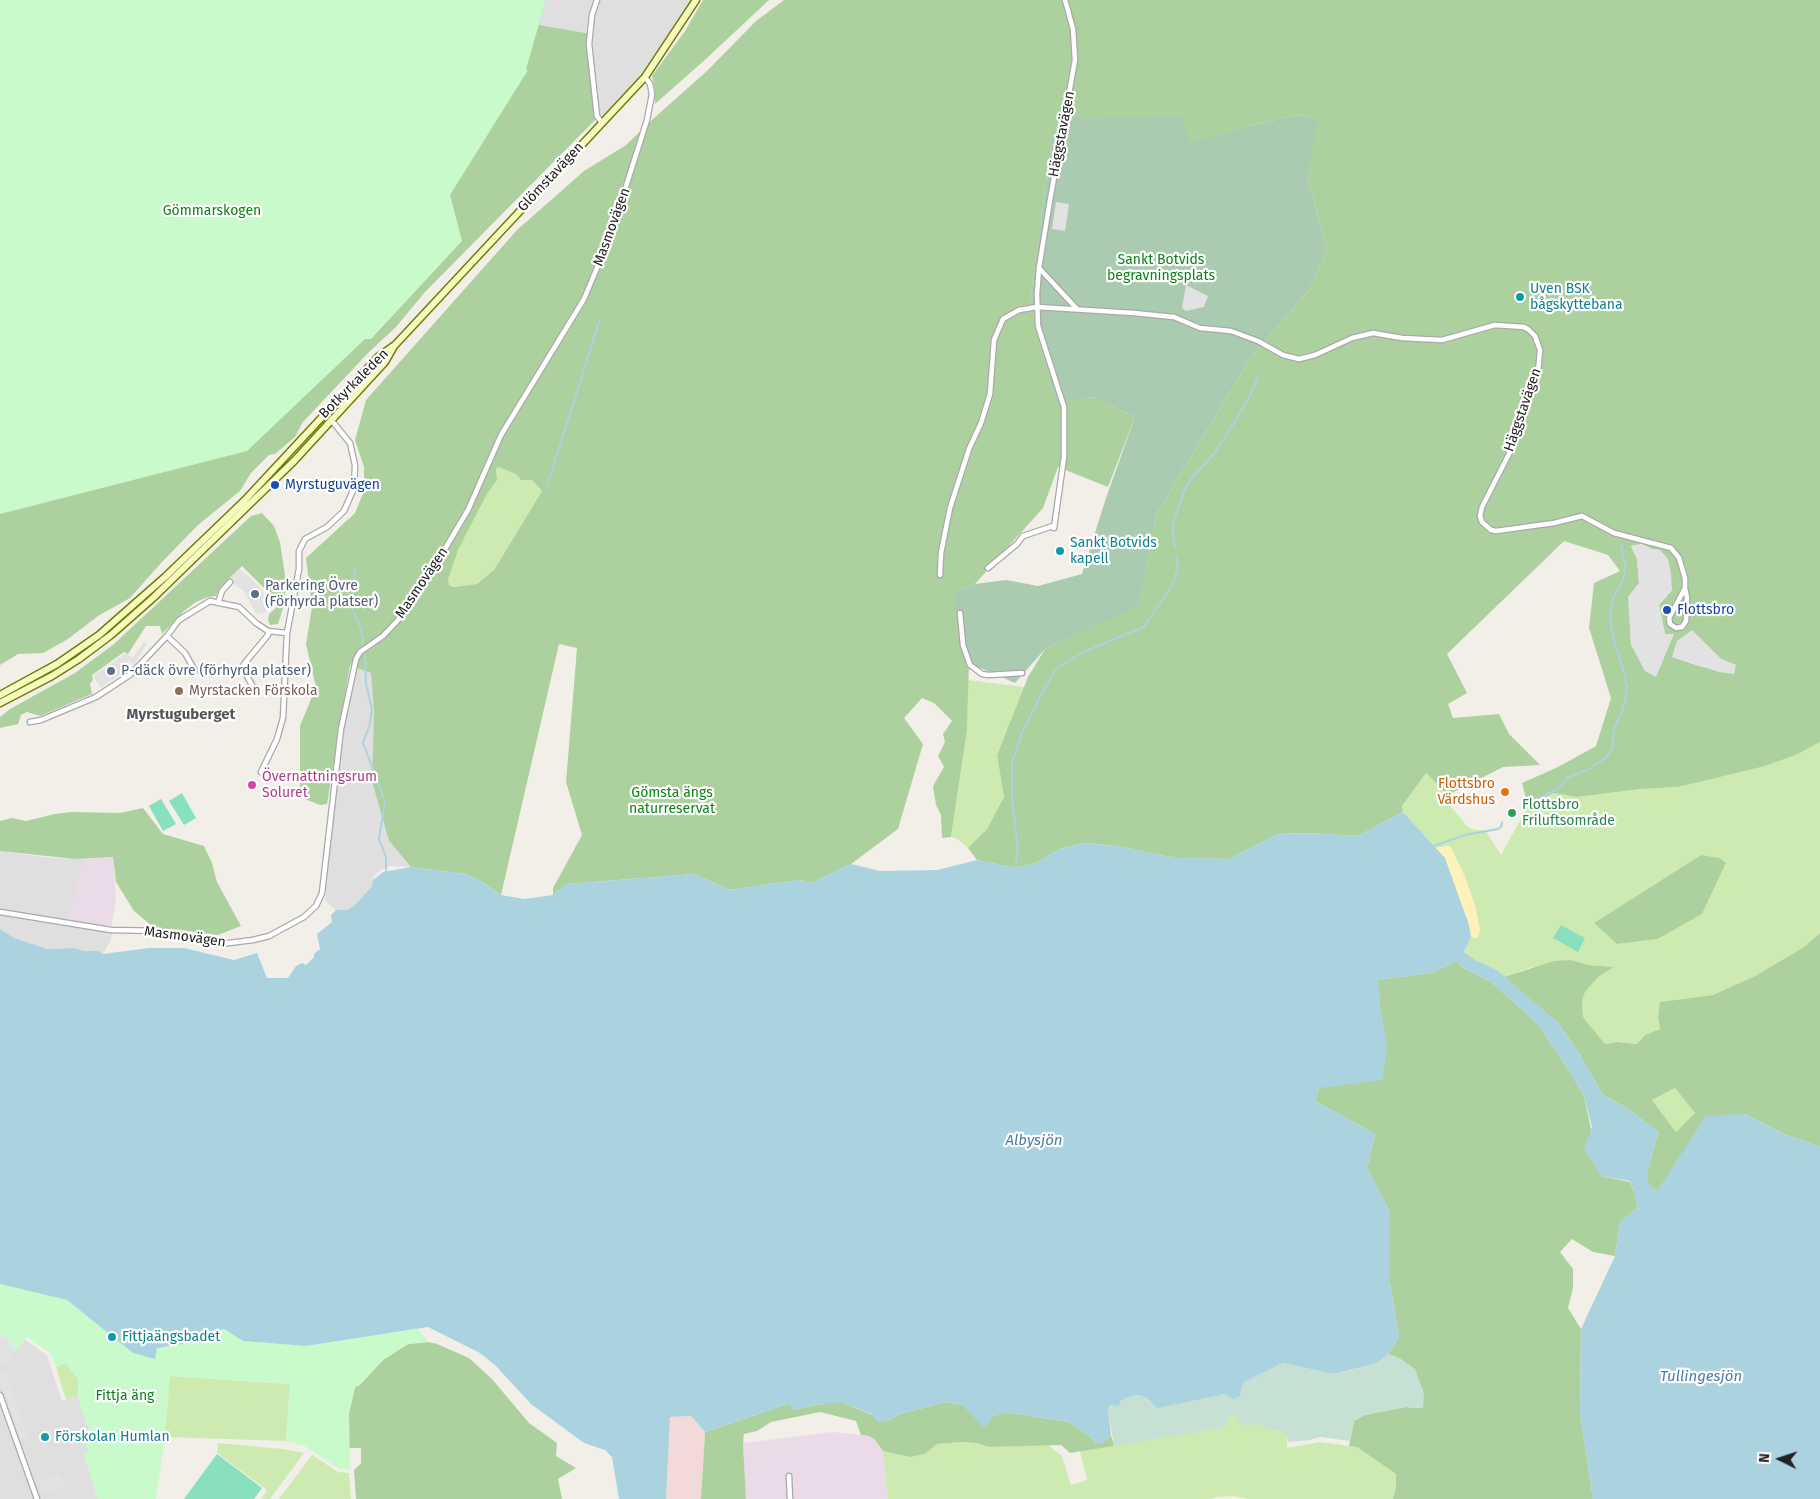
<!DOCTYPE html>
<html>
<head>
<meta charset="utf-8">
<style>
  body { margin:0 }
  #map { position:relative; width:1820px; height:1499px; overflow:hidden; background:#f2efe9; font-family:"Fira Sans",sans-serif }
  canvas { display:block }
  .north { position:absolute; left:1755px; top:1434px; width:50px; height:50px; -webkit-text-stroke:4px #fff; paint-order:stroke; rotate:274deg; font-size:14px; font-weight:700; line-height:20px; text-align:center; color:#222 }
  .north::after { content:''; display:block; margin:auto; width:18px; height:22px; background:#222; clip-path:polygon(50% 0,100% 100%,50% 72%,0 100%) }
</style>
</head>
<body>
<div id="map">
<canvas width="1820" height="1499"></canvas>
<div class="north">N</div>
</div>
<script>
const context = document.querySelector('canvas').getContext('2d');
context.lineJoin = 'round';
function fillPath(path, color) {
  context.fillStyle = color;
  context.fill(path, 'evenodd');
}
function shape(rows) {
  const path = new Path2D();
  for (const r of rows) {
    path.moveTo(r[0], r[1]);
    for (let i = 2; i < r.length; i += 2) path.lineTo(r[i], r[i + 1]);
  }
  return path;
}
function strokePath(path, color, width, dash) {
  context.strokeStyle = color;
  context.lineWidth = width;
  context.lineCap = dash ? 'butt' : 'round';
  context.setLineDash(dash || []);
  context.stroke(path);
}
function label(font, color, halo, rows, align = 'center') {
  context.font = font + ' "Fira Sans",sans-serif';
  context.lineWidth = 4.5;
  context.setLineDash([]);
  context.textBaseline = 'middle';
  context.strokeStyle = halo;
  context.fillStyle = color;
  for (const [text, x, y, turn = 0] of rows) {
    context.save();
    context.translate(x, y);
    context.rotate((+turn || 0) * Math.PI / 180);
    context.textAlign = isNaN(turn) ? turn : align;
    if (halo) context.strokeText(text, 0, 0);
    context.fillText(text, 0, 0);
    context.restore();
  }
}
const residential = shape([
  [546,0,693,0,647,69,604,116,600,115,539,25],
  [356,667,372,673,389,841,411,867,389,866,379,871,374,876,372,886,354,906,347,910,336,910,325,901,334,799,345,721],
  [0,851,52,858,84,859,69,921,111,927,112,932,110,941,103,954,98,951,85,951,74,948,47,949,34,946,7,935,0,929],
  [25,1340,47,1355,62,1401,78,1396,93,1440,88,1453,84,1454,98,1499,0,1499,0,1366,5,1363]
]);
const commercial = shape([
  [691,1416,705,1432,701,1499,666,1499,670,1417]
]);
const industrial = shape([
  [113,857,116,899,111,927,69,921,84,859],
  [833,1432,869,1436,875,1440,883,1451,888,1499,746,1499,743,1443]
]);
const grass = shape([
  [498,467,516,474,521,480,532,480,542,491,494,570,477,584,454,587,449,585,447,579,458,550,487,494,497,480,496,470],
  [968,680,1024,687,997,755,1004,797,987,829,968,848,956,838,951,837,967,730],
  [1820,742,1820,933,1804,947,1755,976,1713,995,1661,1002,1658,1017,1660,1029,1645,1035,1637,1044,1617,1042,1605,1044,1583,1017,1582,1002,1585,992,1598,977,1613,967,1589,965,1571,960,1529,968,1504,977,1497,970,1475,960,1464,952,1471,937,1478,938,1478,921,1475,905,1464,875,1450,846,1436,848,1403,812,1402,806,1426,773,1448,795,1451,807,1468,827,1474,830,1485,830,1501,855,1528,806,1554,793,1577,797,1641,789,1678,787,1798,754],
  [1701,855,1720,858,1726,863,1702,914,1658,939,1617,944,1594,923],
  [1675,1088,1695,1113,1676,1132,1652,1100],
  [66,1363,78,1379,78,1396,66,1400,56,1367],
  [169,1376,290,1384,286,1441,165,1437],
  [1236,1415,1248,1426,1259,1423,1267,1430,1280,1431,1287,1435,1287,1448,1319,1442,1357,1447,1396,1474,1396,1487,1393,1499,1247,1499,1233,1496,1217,1497,1211,1499,888,1499,883,1451,910,1457,925,1454,937,1444,963,1442,976,1443,989,1447,1048,1445,1062,1456,1071,1485,1087,1480,1080,1451,1222,1428,1228,1418],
  [218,1443,283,1449,304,1453,270,1499,261,1499,267,1490,217,1453],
  [312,1455,338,1472,349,1473,351,1499,279,1499]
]);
const forest = shape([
  [0,0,546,0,539,25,591,34,591,43,600,115,425,292,396,327,369,352,303,422,295,437,275,454,269,455,251,473,240,491,198,525,162,562,130,598,98,616,68,639,43,653,18,654,0,665],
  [703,0,769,0,707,58,655,104,655,90,652,76,685,31],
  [784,0,1820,0,1820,742,1798,754,1765,766,1678,787,1641,789,1577,797,1554,793,1528,806,1522,783,1558,767,1596,746,1611,698,1589,628,1594,583,1620,571,1608,555,1564,541,1447,654,1467,693,1448,704,1453,718,1499,714,1509,734,1540,765,1503,767,1448,795,1426,773,1402,806,1403,812,1358,836,1305,833,1278,834,1229,859,1175,858,1117,846,1085,843,1062,848,1036,863,1015,868,977,860,968,848,987,829,1004,797,997,755,1028,677,1045,649,1139,605,1157,513,1252,356,1310,289,1327,249,1308,180,1317,118,1297,115,1253,125,1190,144,1111,118,1070,118,1053,133,1030,301,1056,402,1092,397,1135,417,1108,487,1058,467,1043,508,975,584,954,592,969,663,967,730,951,837,942,838,941,815,936,805,933,786,944,767,938,756,945,742,943,734,952,721,934,703,922,698,904,718,923,744,898,829,851,864,811,883,799,880,730,890,694,874,567,884,553,895,553,888,582,835,566,782,577,648,559,644,501,895,481,881,466,874,411,867,389,841,372,781,374,711,371,673,350,665,327,804,320,805,300,797,300,726,316,687,306,644,312,607,306,558,355,513,364,491,364,467,355,440,366,400,517,230,584,171,626,145,653,119,708,70,756,21],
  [498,467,516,474,521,480,532,480,542,491,494,570,477,584,454,587,449,585,448,579,458,550,487,494,497,480,496,470],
  [1642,544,1652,549,1660,550,1672,590,1659,605,1665,634,1674,635,1631,645,1629,597,1639,583,1637,559,1631,546],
  [1692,631,1721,659,1736,665,1702,667,1672,657],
  [262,513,274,526,280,542,285,575,285,602,278,624,270,625,268,620,269,614,275,609,278,604,276,595,269,593,242,566,220,588,216,596,208,597,196,602,184,611,162,634,160,626,146,626,128,654,124,652,92,675,93,680,90,684,92,694,40,716,27,712,21,715,18,724,0,728,0,717,10,709,75,673,114,644,251,516],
  [143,808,163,834,204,846,212,863,217,882,241,926,218,935,152,926,134,911,116,882,113,857,75,859,0,851,0,821,12,818,26,821,55,814,71,812,120,813],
  [1701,855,1720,858,1726,863,1702,914,1658,939,1617,944,1594,923],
  [1820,933,1820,1147,1786,1135,1745,1114,1657,1191,1647,1184,1647,1174,1658,1132,1631,1111,1602,1094,1580,1055,1559,1024,1504,977,1554,961,1571,960,1589,965,1614,967,1598,977,1585,992,1582,1002,1583,1017,1605,1044,1617,1042,1637,1044,1645,1035,1660,1029,1658,1017,1660,1002,1713,995,1755,976,1804,947],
  [1675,1088,1695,1113,1676,1132,1652,1100],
  [1457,961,1462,967,1491,982,1537,1023,1570,1072,1584,1096,1601,1176,1630,1182,1634,1191,1638,1207,1620,1222,1615,1256,1593,1252,1572,1239,1560,1252,1573,1269,1573,1288,1568,1308,1581,1329,1580,1413,1593,1499,1393,1499,1396,1487,1396,1474,1357,1447,1349,1446,1354,1421,1364,1415,1405,1407,1423,1408,1401,1359,1388,1354,1399,1337,1390,1283,1390,1212,1367,1168,1375,1134,1315,1101,1319,1088,1380,1005,1377,980,1431,973],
  [428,1342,437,1344,469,1358,492,1379,529,1423,557,1443,556,1456,576,1468,558,1479,562,1499,356,1499,354,1470,361,1463,361,1448,349,1448,349,1413,355,1387,360,1385,383,1360,408,1344],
  [946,1402,962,1405,990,1417,1005,1412,1069,1422,1088,1435,1096,1443,1107,1439,1111,1435,1114,1446,1070,1453,1061,1445,989,1447,976,1443,963,1442,937,1444,925,1454,910,1457,883,1451,875,1440,869,1436,861,1435,856,1421,820,1412,771,1422,757,1431,744,1434,743,1443,746,1499,701,1499,705,1432,790,1403,793,1410,825,1403,844,1403,887,1421,900,1414]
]);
const wetland = shape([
  [1388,1354,1401,1359,1415,1369,1424,1393,1423,1408,1405,1407,1364,1415,1354,1421,1350,1441,1320,1437,1310,1440,1288,1442,1287,1435,1280,1431,1267,1430,1259,1423,1248,1426,1241,1424,1236,1415,1228,1418,1223,1428,1114,1446,1108,1410,1110,1405,1128,1397,1139,1395,1147,1398,1151,1403,1225,1394,1240,1396,1244,1382,1283,1363,1335,1374,1377,1363]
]);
const sand = shape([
  [1450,846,1464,875,1475,905,1480,930,1478,938,1471,937,1469,925,1445,859,1436,848]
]);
const cemetery = shape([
  [1297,115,1318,118,1308,180,1327,249,1310,289,1252,356,1157,513,1139,606,1045,649,1015,683,969,663,957,629,954,592,975,584,1006,580,1038,586,1082,574,1106,498,1135,417,1092,397,1056,403,1030,301,1053,132,1070,118,1184,116,1190,143,1253,125]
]);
const park = shape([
  [0,0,546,0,526,69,528,70,450,195,462,241,371,339,365,339,247,451,0,514],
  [0,1284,67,1300,133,1353,155,1358,157,1348,224,1329,243,1341,306,1346,419,1329,428,1342,408,1344,383,1360,359,1385,355,1387,349,1413,350,1470,339,1469,305,1446,286,1441,290,1384,170,1376,165,1437,156,1499,98,1499,84,1454,88,1452,85,1442,93,1440,80,1405,78,1392,78,1379,66,1363,56,1367,50,1353,27,1337,16,1351,9,1340,0,1335]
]);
const pitch = shape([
  [182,793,196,818,184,825,169,801],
  [161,799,176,824,163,831,149,806],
  [1561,925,1585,938,1578,952,1553,938],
  [217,1454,262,1488,254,1499,184,1499]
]);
const parking = shape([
  [1056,202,1069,204,1065,231,1052,229],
  [1186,285,1208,296,1204,307,1186,311,1182,308],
  [1642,544,1652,549,1660,550,1668,559,1671,574,1672,590,1659,605,1665,634,1674,634,1656,677,1645,671,1631,645,1628,597,1639,583,1637,559,1631,546],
  [239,569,252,579,260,588,266,599,263,602,267,612,260,614,256,613,243,590,227,580],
  [1692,630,1721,659,1736,665,1734,674,1719,672,1672,657,1677,641],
  [144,642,147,644,134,665,127,659,129,663,121,669,123,672,101,688,93,676,126,653,132,658],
  [0,1335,9,1340,16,1351,5,1363,0,1366],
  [6,1371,28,1436,20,1439,0,1379,0,1374],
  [59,1474,63,1481,64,1488,43,1495,38,1481]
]);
const water = shape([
  [1403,812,1445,858,1469,925,1471,937,1464,952,1475,960,1497,970,1559,1024,1580,1055,1602,1094,1631,1111,1658,1132,1647,1174,1648,1184,1657,1191,1706,1116,1745,1114,1786,1135,1820,1147,1820,1499,1593,1499,1580,1413,1581,1329,1615,1256,1620,1222,1638,1207,1634,1191,1630,1181,1601,1176,1584,1149,1592,1127,1584,1096,1570,1072,1537,1023,1491,982,1462,967,1457,961,1431,973,1378,980,1380,1005,1387,1044,1383,1080,1319,1088,1315,1101,1375,1134,1367,1168,1390,1212,1390,1283,1399,1337,1388,1354,1377,1363,1334,1374,1283,1363,1244,1382,1240,1396,1234,1399,1225,1394,1157,1408,1147,1398,1139,1395,1128,1397,1120,1401,1119,1406,1110,1405,1108,1410,1111,1435,1102,1444,1096,1443,1088,1435,1069,1422,1005,1412,991,1417,990,1422,985,1427,982,1426,979,1422,962,1405,946,1402,900,1414,887,1421,878,1422,874,1418,874,1415,844,1403,825,1403,792,1410,790,1403,705,1432,691,1416,670,1417,666,1499,619,1499,612,1457,605,1450,584,1443,531,1404,495,1365,480,1353,428,1327,306,1346,243,1341,224,1329,214,1331,182,1344,157,1348,155,1359,133,1353,67,1300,0,1284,0,929,14,938,47,949,74,948,85,951,98,951,103,954,149,948,184,948,234,960,257,953,267,978,288,978,296,966,302,963,306,965,314,957,314,954,320,949,317,934,332,922,331,915,336,910,347,910,354,906,372,886,373,880,383,872,411,867,466,874,481,881,501,895,524,899,553,895,567,884,694,874,730,890,799,880,811,883,851,864,880,871,937,870,977,860,1015,868,1036,863,1062,848,1085,843,1117,846,1175,858,1229,859,1278,834,1305,833,1358,836]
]);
const stream = shape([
  [549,480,600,319],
  [547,488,548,485],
  [1175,547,1172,526,1184,491,1194,475,1213,455,1226,436,1248,399,1259,375],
  [355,567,351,607,360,627,363,641,362,647],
  [365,654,366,684,372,709,370,724,363,743,385,801,379,839,386,857,386,872],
  [1526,805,1559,788,1567,778,1589,769,1607,757,1612,748,1614,729,1623,709,1627,687,1624,673,1612,633,1610,615,1614,597,1624,578,1625,564,1621,545],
  [1434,846,1465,835,1498,829,1501,827,1502,822],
  [1015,868,1018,850,1012,799,1012,763,1021,735,1039,699,1055,670,1081,653,1144,627,1173,584,1178,566,1176,556]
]);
const minor = shape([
  [597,0,592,15,589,44,597,116,602,123],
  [1039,268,1077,309],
  [1054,528,1064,457,1064,407,1038,326,1037,294,1039,268,1050,200,1075,60,1073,29,1065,0],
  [988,568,1017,544,1023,536,1053,526],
  [940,575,941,553,950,508,969,449,981,423,990,394,994,340,1003,319,1019,310,1037,307,1134,313,1174,317,1200,328,1231,331,1258,341,1283,355,1299,359,1315,355,1352,338,1373,333,1402,338,1442,340,1495,325,1524,327,1529,330,1535,336,1540,350,1538,373,1510,452,1482,507,1480,516,1482,522,1491,530,1496,531,1554,523,1582,516,1614,533,1671,548,1679,558,1685,578,1685,588,1687,598,1686,621,1682,627,1676,628,1670,624,1669,618,1685,588],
  [218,603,222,591,230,582],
  [960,613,963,645,970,665,982,674,988,675,1022,673],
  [167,636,185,653,195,671],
  [253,687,243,669,244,664,268,635,268,631],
  [30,722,41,720,96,697,131,674,167,636,179,620,210,601,239,607,256,623,268,631,287,633],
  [261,772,277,739,283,718,287,633,299,569,299,551,305,539,327,527,344,511,354,488,355,465,350,443,332,421],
  [0,912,111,930,164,931,221,944,253,940,269,936,304,917,316,906,322,893,341,729,356,659,360,652,383,636,399,619,427,579,468,510,501,435,584,299,610,237,647,120,652,94,650,84,645,77],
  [0,1395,37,1499],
  [789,1476,790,1499]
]);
const secondary = shape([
  [0,695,57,664,99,635,165,577,245,500,378,357,395,345,645,77,696,0],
  [0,703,52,676,79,659,111,635,153,598,294,461,385,362,394,346]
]);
const markers = [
  [1520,297,5,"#0f9aa8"],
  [275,485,5,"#1a4fb4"],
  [1060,551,5,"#0f9aa8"],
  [255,594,5,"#5c6f8a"],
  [1667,610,5,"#1a4fb4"],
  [111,671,5,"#5c6f8a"],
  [179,691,5,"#8d6e63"],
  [252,785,5,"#d1479c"],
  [1505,792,5,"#e8710a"],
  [1512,813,5,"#2e9e5b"],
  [112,1337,5,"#0f9aa8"],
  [45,1437,5,"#0f9aa8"]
];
const streetNames = [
  ["Häggstavägen",1062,134,-79],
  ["Glömstavägen",551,177,-47],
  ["Masmovägen",612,227,-70],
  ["Botkyrkaleden",354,384,-45],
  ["Häggstavägen",1523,410,-71],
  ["Masmovägen",422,583,-56],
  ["Masmovägen",185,937,8]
];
const parkNames = [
  ["Gömmarskogen",212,211],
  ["Sankt Botvids",1161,260],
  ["begravningsplats",1161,276],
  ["Gömsta ängs",672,793],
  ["naturreservat",672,809],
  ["Fittja äng",125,1396]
];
const cultureNames = [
  ["Uven BSK",1530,289],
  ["bågskyttebana",1530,305],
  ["Sankt Botvids",1070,543],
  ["kapell",1070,559],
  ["Fittjaängsbadet",122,1337],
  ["Förskolan Humlan",55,1437]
];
const transitNames = [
  ["Myrstuguvägen",285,485],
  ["Flottsbro",1677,610]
];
const serviceNames = [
  ["Parkering Övre",265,586],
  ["(Förhyrda platser)",265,602],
  ["P-däck övre (förhyrda platser)",121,671]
];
const educationNames = [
  ["Myrstacken Förskola",189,691]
];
const hotelNames = [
  ["Övernattningsrum",262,777],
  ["Soluret",262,793]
];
const foodNames = [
  ["Flottsbro",1495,784],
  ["Värdshus",1495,800]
];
const leisureNames = [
  ["Flottsbro",1522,805],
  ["Friluftsområde",1522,821]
];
const neighbourhoodNames = [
  ["Myrstuguberget",181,715]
];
const waterNames = [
  ["Albysjön",1034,1141],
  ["Tullingesjön",1701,1377]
];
fillPath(residential, '#e0dfdf');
fillPath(commercial, '#f2dad9');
fillPath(industrial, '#ebdbe8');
fillPath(grass, '#cdebb0');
fillPath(forest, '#add19e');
fillPath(wetland, '#c6e0d4');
fillPath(sand, '#fff1ba');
fillPath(cemetery, '#aacbaf');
fillPath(park, '#c8facc');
fillPath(pitch, '#88e0be');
fillPath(parking, '#e2e2e2');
fillPath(water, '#aad3df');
strokePath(stream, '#aad3df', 2);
strokePath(minor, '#a9a9a9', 7);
strokePath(secondary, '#707d05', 9);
strokePath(minor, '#fff', 4.5);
strokePath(secondary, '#f7fabf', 6);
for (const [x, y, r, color] of markers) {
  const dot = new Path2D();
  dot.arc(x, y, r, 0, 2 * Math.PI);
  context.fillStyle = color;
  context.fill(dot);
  strokePath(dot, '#fff', 2);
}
label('14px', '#222', '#fff', streetNames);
label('14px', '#0c8416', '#fff', parkNames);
label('14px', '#0d838f', '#fff', cultureNames, 'left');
label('14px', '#164399', '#fff', transitNames, 'left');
label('14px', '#4e5e75', '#fff', serviceNames, 'left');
label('14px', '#785e54', '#fff', educationNames, 'left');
label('14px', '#b23c85', '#fff', hotelNames, 'left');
label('14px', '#c56008', '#fff', foodNames, 'right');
label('14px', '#27864d', '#fff', leisureNames, 'left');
label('bold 15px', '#555', '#fff', neighbourhoodNames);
label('italic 15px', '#4a7aab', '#fff', waterNames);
</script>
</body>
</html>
